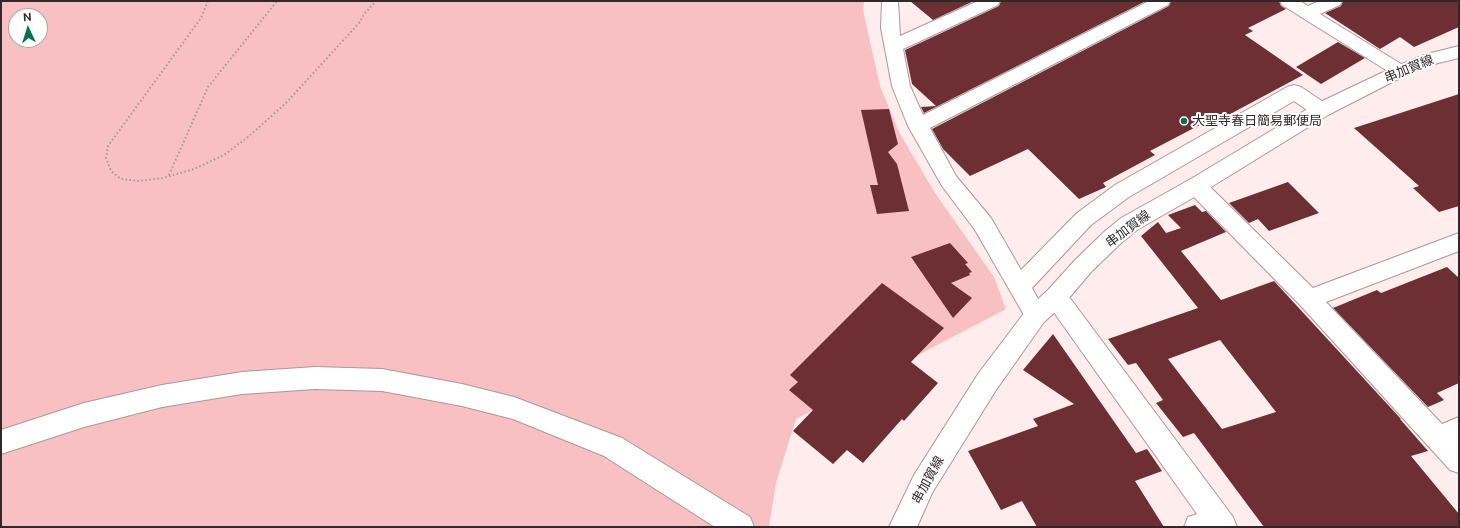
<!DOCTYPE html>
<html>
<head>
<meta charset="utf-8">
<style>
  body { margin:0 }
  #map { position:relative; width:1460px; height:528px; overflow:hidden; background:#ffecec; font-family:"Public Sans",sans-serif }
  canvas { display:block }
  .frame { position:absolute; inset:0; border:2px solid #2f2929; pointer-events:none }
  .north { position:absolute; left:8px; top:8px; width:40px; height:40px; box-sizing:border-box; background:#fefefe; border:1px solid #aba9a9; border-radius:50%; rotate:356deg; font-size:11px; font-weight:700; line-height:16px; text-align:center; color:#2f2929 }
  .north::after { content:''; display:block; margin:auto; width:14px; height:18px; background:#04714a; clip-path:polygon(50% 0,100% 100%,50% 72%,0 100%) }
</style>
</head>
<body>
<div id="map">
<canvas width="1460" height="528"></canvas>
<div class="frame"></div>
<div class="north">N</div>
</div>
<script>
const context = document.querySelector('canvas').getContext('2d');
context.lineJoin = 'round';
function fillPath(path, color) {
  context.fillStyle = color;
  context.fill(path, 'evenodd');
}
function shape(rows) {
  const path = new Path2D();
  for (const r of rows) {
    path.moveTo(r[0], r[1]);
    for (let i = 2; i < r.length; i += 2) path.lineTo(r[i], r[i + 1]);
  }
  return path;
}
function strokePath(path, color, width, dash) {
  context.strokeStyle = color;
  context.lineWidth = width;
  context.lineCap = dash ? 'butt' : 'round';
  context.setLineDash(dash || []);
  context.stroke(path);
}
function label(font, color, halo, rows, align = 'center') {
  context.font = font + ' "Public Sans","Noto Sans JP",sans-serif';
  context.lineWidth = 4;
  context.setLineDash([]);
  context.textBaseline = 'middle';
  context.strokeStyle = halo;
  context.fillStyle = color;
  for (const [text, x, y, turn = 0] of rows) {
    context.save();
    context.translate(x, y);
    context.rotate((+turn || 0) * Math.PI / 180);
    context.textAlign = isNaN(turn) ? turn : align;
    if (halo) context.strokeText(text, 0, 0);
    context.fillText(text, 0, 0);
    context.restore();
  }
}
const green = shape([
  [1,1,864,1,863,10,880,86,899,132,935,193,994,277,1006,309,796,419,776,483,769,527,1,527],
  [16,16,40,16,40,40,16,40]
]);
const building = shape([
  [910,1,974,1,933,20],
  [1001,1,1146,1,924,113,921,107,936,106,912,84,905,50,999,6],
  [1171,1,1279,1,1281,6,1286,9,1248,28,1253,31,1245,35,1303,75,1221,119,1217,116,1150,151,1155,155,1103,183,1106,187,1079,199,1028,149,970,176,943,149,932,129,1169,6],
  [1343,1,1459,1,1459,27,1414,47,1400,37,1380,49,1325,13,1341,6],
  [1338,42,1365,58,1321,84,1296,67],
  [1459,94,1459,206,1439,212,1413,188,1419,186,1354,128],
  [889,109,898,144,888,152,897,164,909,211,877,214,870,185,878,185,861,110],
  [1288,182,1319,213,1269,231,1258,219,1249,223,1229,203],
  [1195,205,1202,212,1206,211,1226,232,1181,251,1221,300,1274,281,1401,419,1400,419,1428,451,1411,456,1459,514,1459,527,1264,527,1194,433,1183,437,1156,403,1163,400,1136,363,1128,365,1108,339,1198,308,1141,236,1158,222,1166,233,1181,228,1168,215],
  [1220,340,1276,412,1222,429,1168,359],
  [950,243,968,263,965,264,972,272,969,273,970,275,951,283,972,298,953,318,911,257],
  [1447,267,1459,278,1459,383,1437,393,1444,400,1428,407,1333,308,1377,290,1381,293],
  [882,283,944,328,911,362,938,383,904,421,902,419,863,463,847,450,833,464,793,431,813,410,789,390,798,382,790,375],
  [1053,334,1136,453,1147,449,1162,471,1135,481,1164,527,1037,527,1022,501,1001,510,968,451,1038,426,1033,419,1074,404,1023,370]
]);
const path = shape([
  [208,1,201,18,108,146,106,158,111,171,121,179,139,181,163,178,194,169,224,155,248,137,286,103,360,22,364,14,376,1],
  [169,175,208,87,277,1]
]);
const minor = shape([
  [882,1,898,1,900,36,978,1,1000,1,998,5,903,49,910,86,923,115,1149,1,1170,1,1168,5,930,128,956,176,991,218,1021,270,1077,213,1115,185,1287,87,1294,85,1301,87,1328,105,1331,110,1328,115,1321,117,1314,115,1294,101,1129,197,1091,225,1032,288,1047,315,1044,322,1036,325,1028,322,975,230,942,186,908,126,892,86,881,28,882,1],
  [1280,1,1300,1,1308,6,1319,1,1342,1,1340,5,1320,14,1406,67,1409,71,1406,75,1400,77,1394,75,1282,5,1280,1],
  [1196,178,1203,180,1313,288,1459,233,1459,251,1326,302,1442,424,1459,417,1459,473,1450,470,1301,306,1189,192,1186,186,1189,180,1196,178],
  [1056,287,1064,290,1233,517,1237,527,1184,527,1188,517,1197,514,1048,304,1045,297,1048,290,1056,287]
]);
const tertiary = shape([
  [315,367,382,369,462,384,514,397,622,438,750,517,754,527,715,527,604,456,513,419,462,406,382,391,315,389,242,394,162,407,84,427,1,454,1,430,84,403,162,385,242,372,315,367]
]);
const secondary = shape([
  [1459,46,1459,58,1438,63,1406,75,1328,115,1203,192,1137,230,1120,244,1091,272,1064,304,1044,322,996,390,932,493,917,527,889,527,914,475,978,374,1028,308,1048,290,1075,260,1104,232,1121,218,1189,180,1314,105,1394,67,1427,54,1459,46]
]);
const markers = [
  [1184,121,4,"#04714a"]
];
const streetNames = [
  ["串加賀線",1409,69,-22],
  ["串加賀線",1128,229,-37],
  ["串加賀線",928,480,-61]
];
const poiNames = [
  ["大聖寺春日簡易郵便局",1192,121]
];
fillPath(green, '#f8c0c2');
fillPath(building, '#6d2e34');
strokePath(minor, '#a99898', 2);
strokePath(tertiary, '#a99898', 2);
strokePath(secondary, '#a99898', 2);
strokePath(path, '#a39696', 2, [1.5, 2.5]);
fillPath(minor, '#fff');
fillPath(tertiary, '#fff');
fillPath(secondary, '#fff');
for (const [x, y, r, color] of markers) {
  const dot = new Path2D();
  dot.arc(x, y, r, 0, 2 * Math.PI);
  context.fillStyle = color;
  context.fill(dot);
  strokePath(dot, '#fefefe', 1.5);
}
label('13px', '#2f2929', '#fefefe', streetNames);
label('13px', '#2f2929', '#fefefe', poiNames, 'left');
</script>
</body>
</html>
